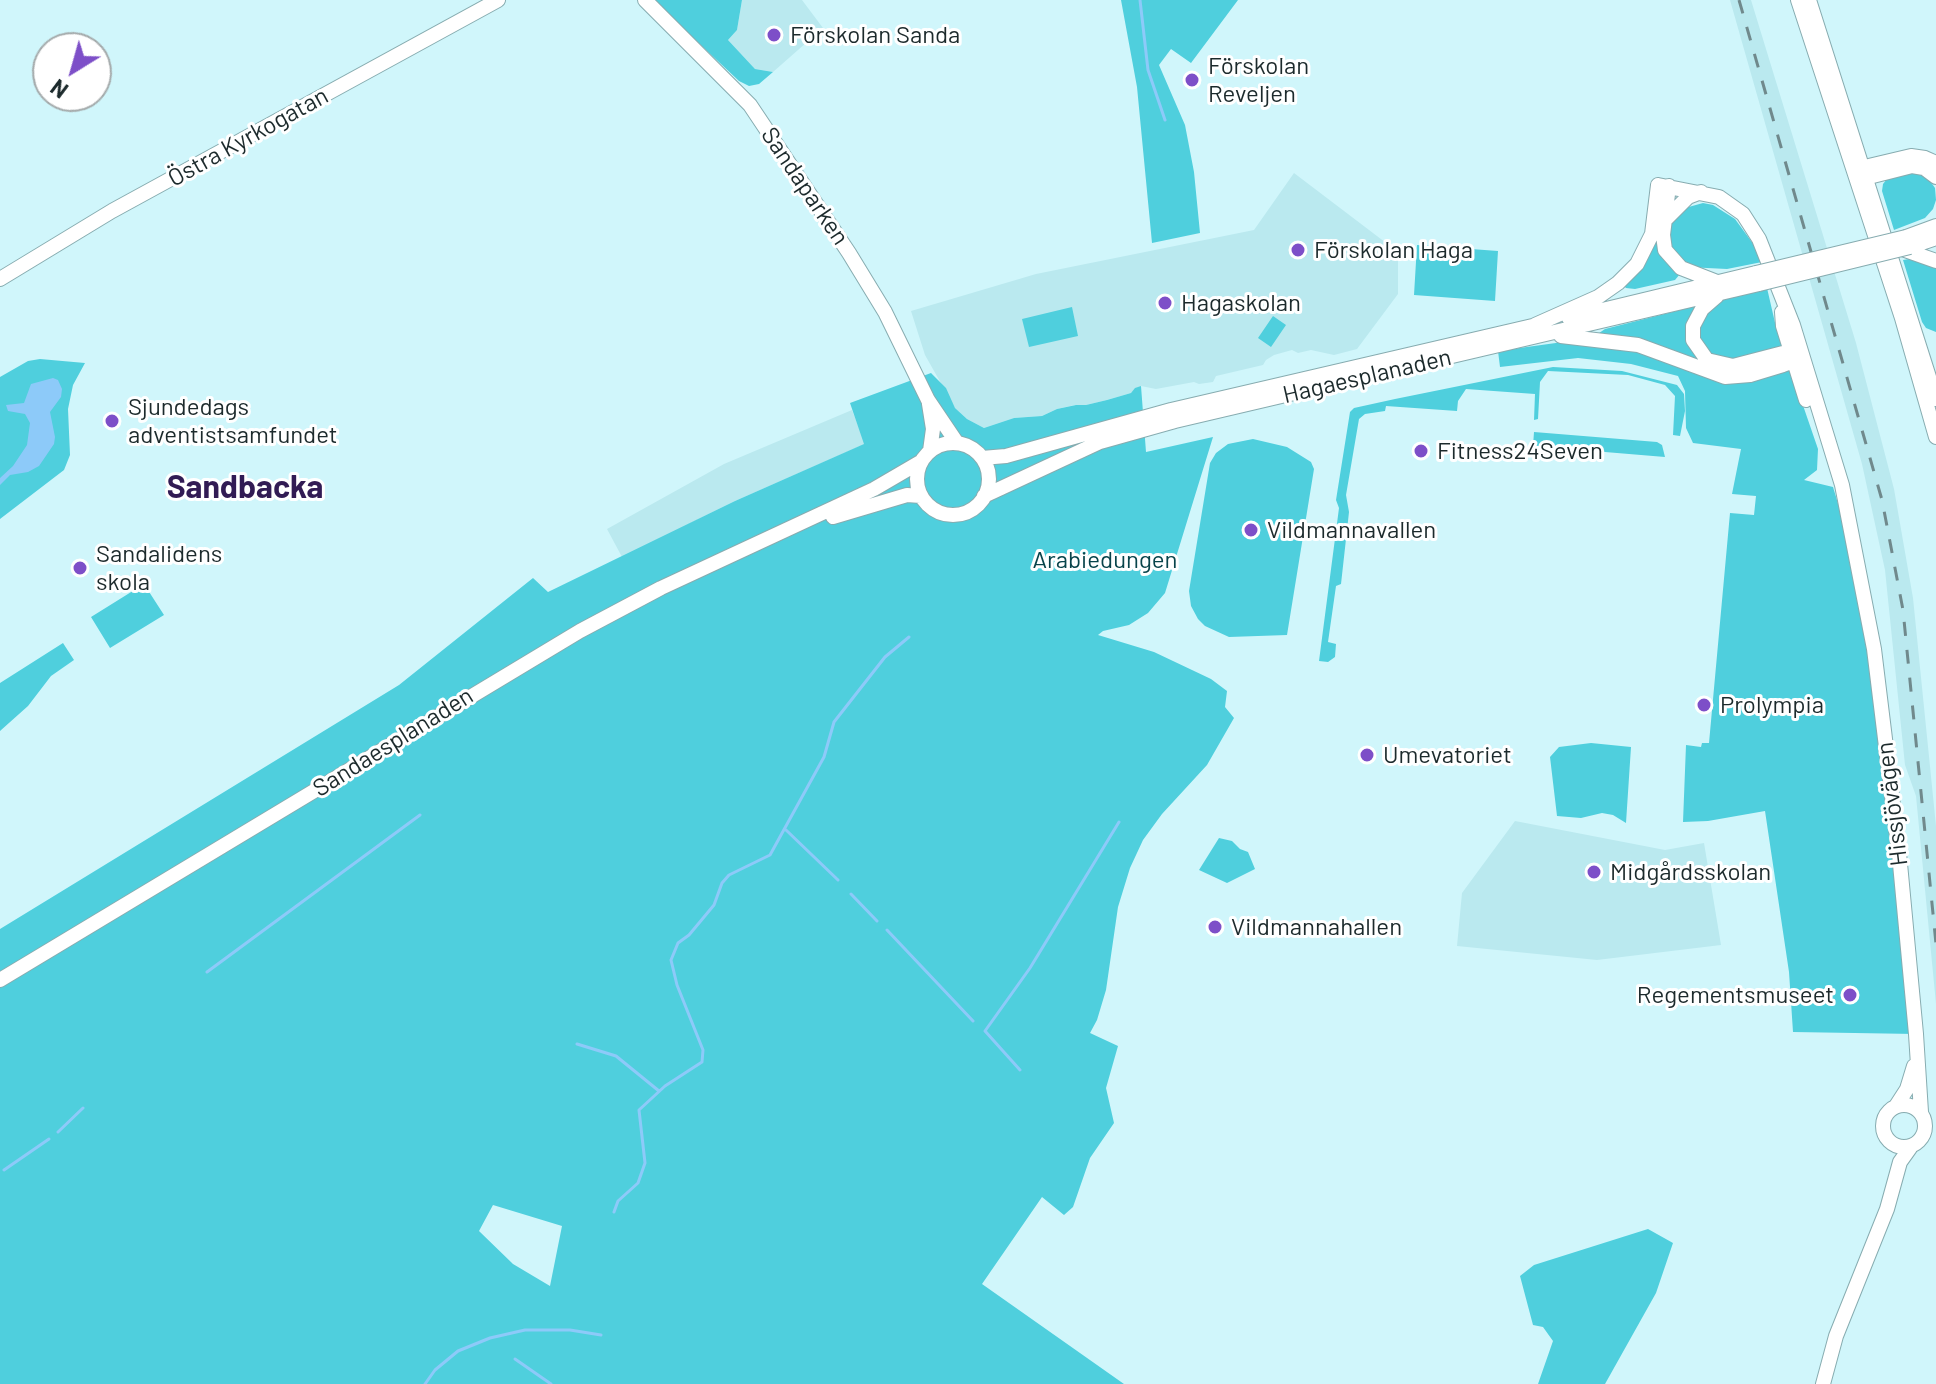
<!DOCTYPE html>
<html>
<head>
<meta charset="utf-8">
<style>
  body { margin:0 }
  #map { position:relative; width:1936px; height:1384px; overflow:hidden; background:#d0f6fb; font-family:Barlow,sans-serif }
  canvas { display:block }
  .north { position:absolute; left:32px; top:32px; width:80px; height:80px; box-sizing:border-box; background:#fff; border:2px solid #a4aaab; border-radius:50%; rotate:217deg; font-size:22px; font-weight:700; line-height:32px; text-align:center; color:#1c2a2c }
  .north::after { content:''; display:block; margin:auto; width:28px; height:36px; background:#7d4fc8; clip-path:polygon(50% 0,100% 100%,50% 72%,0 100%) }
</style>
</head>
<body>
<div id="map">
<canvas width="1936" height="1384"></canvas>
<div class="north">N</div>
</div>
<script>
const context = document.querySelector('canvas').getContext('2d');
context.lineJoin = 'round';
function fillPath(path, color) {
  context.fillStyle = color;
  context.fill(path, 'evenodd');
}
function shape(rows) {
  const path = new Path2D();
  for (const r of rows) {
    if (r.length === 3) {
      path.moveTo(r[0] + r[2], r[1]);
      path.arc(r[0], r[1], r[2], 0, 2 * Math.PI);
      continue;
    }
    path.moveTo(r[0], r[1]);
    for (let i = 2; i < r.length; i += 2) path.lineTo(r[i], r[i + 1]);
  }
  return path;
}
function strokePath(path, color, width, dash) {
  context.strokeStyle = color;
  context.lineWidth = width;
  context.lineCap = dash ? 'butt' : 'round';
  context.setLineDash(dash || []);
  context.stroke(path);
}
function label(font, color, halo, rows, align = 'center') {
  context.font = font + ' Barlow,sans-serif';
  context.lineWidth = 6;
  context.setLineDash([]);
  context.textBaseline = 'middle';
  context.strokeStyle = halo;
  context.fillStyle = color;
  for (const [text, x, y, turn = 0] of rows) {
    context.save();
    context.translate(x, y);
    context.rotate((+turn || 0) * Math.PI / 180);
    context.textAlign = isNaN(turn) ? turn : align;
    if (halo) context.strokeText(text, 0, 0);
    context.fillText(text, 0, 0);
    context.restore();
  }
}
const built = shape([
  [742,0,802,0,823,28,773,72,755,69,728,40,737,30],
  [1730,0,1751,0,1856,343,1894,489,1913,598,1936,826,1936,1004,1916,796,1905,765,1885,570,1862,464],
  [1294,173,1398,252,1398,294,1357,349,1334,355,1311,350,1298,353,1292,350,1274,355,1266,360,1263,365,1216,376,1213,382,1199,384,1194,382,1156,389,1141,386,1131,393,1107,400,1086,405,1075,405,1057,409,1042,416,1014,418,984,428,967,419,955,408,925,355,911,311,1036,274,1254,230],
  [852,410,865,444,735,501,622,557,607,529,724,464],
  [1515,821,1665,850,1704,843,1721,945,1597,960,1457,946,1462,893]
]);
const green = shape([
  [653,0,742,0,737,30,728,40,755,69,773,72,759,84,749,86,739,81],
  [1121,0,1238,0,1191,63,1171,49,1159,65,1185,125,1194,172,1200,233,1152,243,1137,87],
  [1915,172,1928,178,1935,188,1936,200,1933,209,1925,218,1894,230,1882,191,1883,184,1887,179],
  [1703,203,1713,205,1735,219,1754,245,1762,262,1727,269,1687,267,1669,246,1669,228,1673,219,1685,208],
  [1655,240,1680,274,1675,280,1635,289,1626,288,1624,286,1643,264],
  [1417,245,1498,251,1495,301,1414,295],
  [1909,259,1927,262,1936,268,1936,332,1926,328,1922,322,1903,260],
  [1767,288,1776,327,1818,449,1817,470,1804,480,1833,487,1860,576,1916,1034,1793,1032,1789,972,1765,811,1708,821,1683,822,1686,745,1701,747,1702,743,1709,743,1730,513,1754,515,1756,496,1732,494,1741,449,1693,443,1686,428,1685,391,1678,376,1631,364,1578,358,1500,367,1498,351,1563,342,1586,342,1605,329],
  [1072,307,1078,336,1029,347,1022,319],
  [1273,316,1286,325,1271,347,1258,338],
  [40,359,85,363,73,385,68,409,70,455,64,470,0,519,0,377,28,361],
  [1553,367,1622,371,1677,385,1684,394,1685,411,1680,436,1673,435,1675,396,1665,385,1628,375,1548,371,1540,382,1538,419,1534,420,1535,394,1466,389,1458,401,1457,411,1386,406,1385,411,1365,414,1359,419,1346,495,1349,512,1341,584,1336,586,1328,642,1336,644,1335,657,1328,662,1319,661,1339,508,1336,500,1350,412,1354,408,1395,399],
  [931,373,946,388,955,408,967,419,984,428,1014,418,1042,416,1057,409,1076,405,1086,405,1107,400,1131,393,1135,388,1141,386,1146,452,1213,437,1165,593,1148,613,1129,625,1103,631,1098,635,1154,652,1211,679,1227,691,1225,707,1234,718,1207,765,1162,814,1143,840,1130,868,1118,907,1106,990,1097,1020,1090,1033,1118,1046,1106,1088,1114,1123,1090,1158,1073,1207,1064,1215,1042,1197,982,1284,1124,1384,0,1384,0,929,399,685,533,578,548,592,735,501,864,444,850,403],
  [493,1205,562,1226,550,1286,513,1264,479,1231],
  [1534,432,1657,442,1662,445,1665,457,1533,446],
  [1253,439,1287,447,1311,462,1314,469,1287,635,1229,637,1205,626,1198,619,1191,606,1189,591,1210,463,1216,453,1228,444],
  [144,584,164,615,110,648,91,617],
  [63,643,74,660,51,676,28,706,0,731,0,683],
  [1591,743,1631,747,1626,823,1613,815,1602,813,1581,818,1557,816,1550,757,1559,747],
  [1219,838,1232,841,1240,849,1248,852,1255,869,1227,883,1199,870],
  [1648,1229,1673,1243,1656,1293,1605,1384,1538,1384,1553,1341,1543,1327,1533,1325,1520,1276,1534,1265]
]);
const water = shape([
  [53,378,58,380,62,389,61,397,50,412,55,437,54,444,39,466,28,472,10,475,0,485,0,478,13,466,27,445,30,423,25,414,8,411,6,405,24,403,31,384]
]);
const stream = shape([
  [1140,0,1148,70,1165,120],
  [786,830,838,880],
  [851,894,877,921],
  [887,930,973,1021],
  [207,972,420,815],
  [577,1044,616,1056,659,1091],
  [1020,1070,985,1031,1030,968,1119,822],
  [58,1132,83,1108],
  [4,1170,49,1139],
  [614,1212,618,1201,638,1183,645,1163,639,1110,665,1086,702,1062,703,1050,677,985,671,960,678,943,689,935,714,905,722,883,729,875,770,855,824,757,834,722,885,657,909,637],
  [515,1359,551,1384],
  [425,1384,435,1370,458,1351,490,1338,525,1330,570,1330,601,1335]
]);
const secondary = shape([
  [645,0,750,105,849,253,885,312,928,400,957,443],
  [1798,0,1902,318,1936,437],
  [1809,0,1936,399],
  [1856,169,1911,156,1925,158,1936,163],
  [1861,179,1912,166,1924,168,1936,177],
  [1669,186,1663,235,1665,250,1681,268,1717,282],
  [1665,220,1688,197,1701,192],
  [1906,237,1936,226],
  [1910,247,1936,238],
  [1902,249,1936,261],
  [0,279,112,211,498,0],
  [1717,296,1702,309,1693,326,1693,340,1707,360,1733,366,1783,353,1797,353],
  [1782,312,1783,326,1806,400],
  [1569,318,1756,273],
  [1535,325,1598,297,1618,283,1637,264,1652,234,1658,185,1719,197,1743,214,1759,239,1793,325,1842,485,1874,649,1899,853,1916,1034,1921,1112],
  [1561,336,1638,345,1725,377,1750,375,1783,365,1794,361,1799,354],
  [929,404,933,429,930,451],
  [953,479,36],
  [982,458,1006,456,1171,410,1541,324],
  [984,496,1100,442,1175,421,1759,284],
  [833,517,907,495,921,496],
  [0,980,580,631,661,588,874,489,922,461],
  [1904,1126,21],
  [1896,1106,1907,1089,1914,1066],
  [1823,1384,1836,1336,1887,1209,1900,1162,1910,1148]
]);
const rail = shape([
  [1739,0,1882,500,1903,610,1936,944]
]);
const secondaryBridge = shape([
  [1756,273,1906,237],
  [1759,284,1910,247]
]);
const markers = [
  [774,35,8,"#7d4fc8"],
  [1192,80,8,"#7d4fc8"],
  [1298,250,8,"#7d4fc8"],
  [1165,303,8,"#7d4fc8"],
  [112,421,8,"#7d4fc8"],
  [1421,451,8,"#7d4fc8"],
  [1251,530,8,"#7d4fc8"],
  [80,568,8,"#7d4fc8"],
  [1704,705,8,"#7d4fc8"],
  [1367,755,8,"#7d4fc8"],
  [1594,872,8,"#7d4fc8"],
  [1215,927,8,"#7d4fc8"],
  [1850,995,8,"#7d4fc8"]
];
const poiNames = [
  ["Förskolan Sanda",790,35],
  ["Förskolan",1208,66],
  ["Reveljen",1208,94],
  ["Förskolan Haga",1314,250],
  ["Hagaskolan",1181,303],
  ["Sjundedags",128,407],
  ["adventistsamfundet",128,435],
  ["Fitness24Seven",1437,451],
  ["Vildmannavallen",1267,530],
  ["Sandalidens",96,554],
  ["skola",96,582],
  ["Prolympia",1720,705],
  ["Umevatoriet",1383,755],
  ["Midgårdsskolan",1610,872],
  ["Vildmannahallen",1231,927],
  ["Regementsmuseet",1834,995,"right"]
];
const streetNames = [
  ["Östra Kyrkogatan",248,137,-29],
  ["Sandaparken",805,186,56],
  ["Hagaesplanaden",1367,376,-13],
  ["Sandaesplanaden",393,742,-32],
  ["Hissjövägen",1892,804,-97]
];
const parkNames = [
  ["Arabiedungen",1105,560]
];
const districtNames = [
  ["Sandbacka",245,487]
];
fillPath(built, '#bae9ef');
fillPath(green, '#4fcfdd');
fillPath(water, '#8dcaf9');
strokePath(stream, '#8dcaf9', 3);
strokePath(secondary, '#87acb0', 16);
strokePath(secondary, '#fff', 14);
strokePath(rail, '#70898c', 3, [14, 14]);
strokePath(secondaryBridge, '#87acb0', 16, []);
strokePath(secondaryBridge, '#fff', 14);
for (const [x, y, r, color] of markers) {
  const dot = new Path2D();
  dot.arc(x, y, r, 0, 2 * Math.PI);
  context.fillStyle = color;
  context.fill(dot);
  strokePath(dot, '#fff', 3);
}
label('24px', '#1c2a2c', '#fff', poiNames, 'left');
label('24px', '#1c2a2c', '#fff', streetNames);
label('24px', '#08444b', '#fff', parkNames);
label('bold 32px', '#311b54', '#fff', districtNames);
</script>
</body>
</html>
